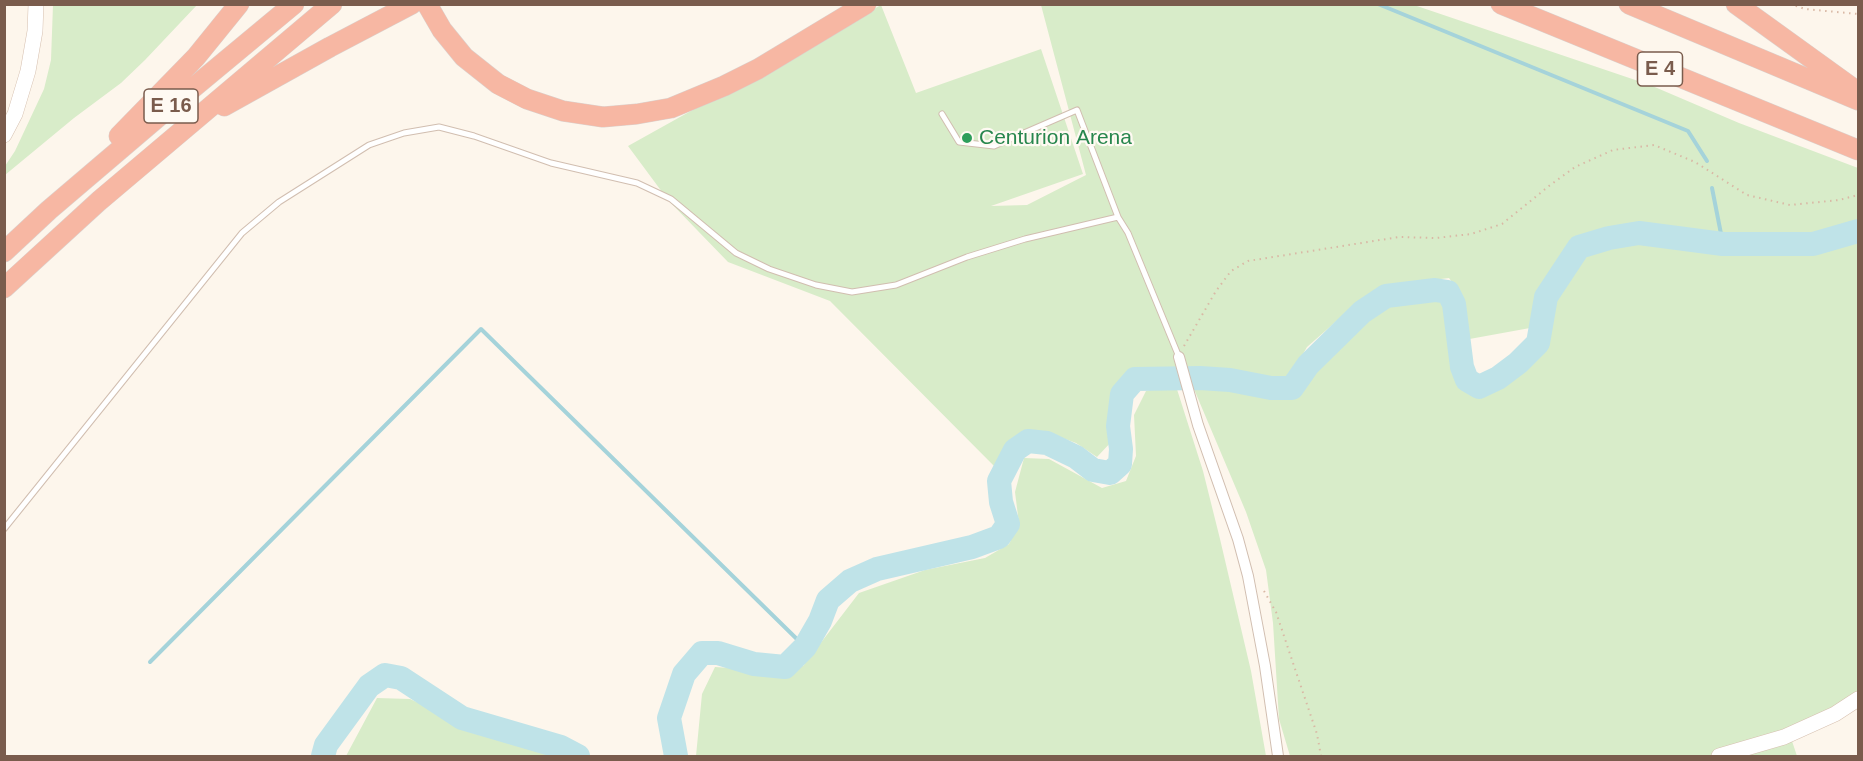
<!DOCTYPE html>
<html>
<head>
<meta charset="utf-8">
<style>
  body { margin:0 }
  #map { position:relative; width:1863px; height:761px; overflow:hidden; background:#fdf6ec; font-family:Helvetica,sans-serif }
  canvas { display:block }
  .frame { position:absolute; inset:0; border:6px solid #7a5c4d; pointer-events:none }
</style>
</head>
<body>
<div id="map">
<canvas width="1863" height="761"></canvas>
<div class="frame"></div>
</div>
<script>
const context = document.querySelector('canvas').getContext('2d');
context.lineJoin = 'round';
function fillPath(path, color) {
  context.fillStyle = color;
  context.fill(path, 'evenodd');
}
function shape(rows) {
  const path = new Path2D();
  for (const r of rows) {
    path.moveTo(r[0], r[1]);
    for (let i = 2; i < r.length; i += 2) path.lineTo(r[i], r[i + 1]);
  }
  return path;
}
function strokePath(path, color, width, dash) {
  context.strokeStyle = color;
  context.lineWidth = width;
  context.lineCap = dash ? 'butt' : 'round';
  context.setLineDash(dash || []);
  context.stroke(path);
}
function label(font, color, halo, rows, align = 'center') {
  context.font = font + ' Helvetica,sans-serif';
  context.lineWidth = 4.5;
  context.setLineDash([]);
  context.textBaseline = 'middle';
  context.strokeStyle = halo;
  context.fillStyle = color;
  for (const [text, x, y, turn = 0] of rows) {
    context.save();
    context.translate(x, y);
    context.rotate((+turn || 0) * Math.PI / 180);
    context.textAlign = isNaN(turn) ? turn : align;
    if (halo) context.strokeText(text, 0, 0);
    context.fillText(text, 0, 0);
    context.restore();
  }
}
const green = shape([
  [53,5,197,5,145,60,121,83,74,118,5,175,5,166,15,151,44,89,51,60],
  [881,5,916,93,1041,49,1083,174,991,206,1027,205,1086,175,1041,5,1414,5,1650,85,1739,123,1858,168,1858,219,1847,229,1807,238,1762,237,1652,227,1607,229,1573,240,1537,294,1530,328,1464,340,1466,328,1462,296,1449,278,1385,286,1356,304,1307,347,1290,377,1226,376,1192,369,1163,372,1135,371,1119,386,1109,414,1113,440,1097,457,1076,443,1046,432,1022,432,1008,445,997,469,830,301,728,262,668,200,628,146],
  [1640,240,1728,251,1823,248,1858,241,1858,699,1790,735,1797,756,1290,756,1279,719,1273,623,1266,570,1246,512,1191,382,1223,383,1281,395,1299,394,1322,355,1372,310,1394,297,1432,295,1447,300,1450,315,1452,347,1459,384,1477,392,1501,383,1522,367,1545,344,1552,298,1582,252,1593,245],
  [1175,383,1203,471,1220,539,1251,671,1266,756,696,756,702,694,715,667,759,670,803,666,859,593,925,570,985,558,1009,544,1019,524,1015,492,1024,458,1049,459,1102,488,1126,481,1136,456,1134,415,1146,391],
  [377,698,410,699,454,719,516,736,563,752,566,756,346,756]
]);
const stream = shape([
  [1378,4,1688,131,1707,161],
  [1712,188,1723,244],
  [150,662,481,329,805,647]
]);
const river = shape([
  [323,756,326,745,369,686,385,675,401,678,462,718,561,747,578,756],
  [676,756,669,718,684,674,702,653,718,653,754,664,785,667,805,647,820,621,828,600,850,581,877,569,972,547,999,537,1008,524,1001,502,999,481,1015,450,1028,441,1047,443,1076,457,1093,470,1110,473,1120,464,1121,449,1118,426,1122,394,1135,379,1200,378,1230,380,1271,388,1292,388,1308,365,1362,312,1386,296,1435,290,1448,292,1454,304,1462,367,1467,380,1479,387,1498,378,1518,363,1538,343,1546,297,1579,247,1609,238,1639,233,1723,244,1813,244,1858,231]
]);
const path = shape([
  [1790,4,1805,9,1858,14],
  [1184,346,1216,291,1231,271,1248,261,1399,237,1436,238,1471,234,1502,224,1549,186,1575,167,1613,150,1654,145,1695,162,1747,195,1790,205,1839,200,1858,195],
  [1264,591,1276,612,1291,657,1317,734,1321,756]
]);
const lane = shape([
  [942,114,959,142,994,146,1077,110,1118,217],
  [4,529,242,233,279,202,369,145,404,133,439,127,474,136,551,163,637,183,671,199,736,253,769,269,816,285,852,292,896,285,967,257,1025,239,1118,217,1128,233,1179,357]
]);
const street = shape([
  [1179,357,1198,425,1238,539,1248,576,1265,666,1278,756]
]);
const secondary = shape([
  [4,135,15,114,28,71,35,31,36,4],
  [1719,756,1784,737,1835,714,1858,699]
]);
const highway = shape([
  [427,4,442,30,464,57,498,84,527,99,563,111,603,117,637,114,671,108,724,86,758,69,866,4],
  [1501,4,1858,150],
  [1629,4,1858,100],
  [1736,4,1858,92],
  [224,106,330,47,412,4],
  [119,136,196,57,239,4],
  [4,252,49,210,164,112,294,4],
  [4,288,99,201,332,4]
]);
const markers = [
  [967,138,6,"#2e9e5b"]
];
const shields = [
  [1660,69,45],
  [171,106,54]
];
const shieldNames = [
  ["E 4",1660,69],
  ["E 16",171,106]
];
const leisureNames = [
  ["Centurion Arena",979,138]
];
fillPath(green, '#d8ecc9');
strokePath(stream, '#a5d3da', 4);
strokePath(river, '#bfe3e8', 24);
strokePath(lane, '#d1beb0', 7);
strokePath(street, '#d1beb0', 12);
strokePath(secondary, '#d6c0b0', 16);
strokePath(highway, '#dad1cd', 21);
strokePath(path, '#d9b8a5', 2, [1.5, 4.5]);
strokePath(lane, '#fff', 5);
strokePath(street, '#fff', 10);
strokePath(secondary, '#fff', 15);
strokePath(highway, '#f7b7a3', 20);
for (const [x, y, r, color] of markers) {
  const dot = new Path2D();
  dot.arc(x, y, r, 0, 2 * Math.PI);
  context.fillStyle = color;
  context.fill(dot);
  strokePath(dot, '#fffaf3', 2);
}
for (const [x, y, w] of shields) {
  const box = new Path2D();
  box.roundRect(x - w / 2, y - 17, w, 34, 4.5);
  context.fillStyle = '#fffaf3';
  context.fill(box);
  strokePath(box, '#7a5c4d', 1.5);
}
label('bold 20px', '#7a5c4d', null, shieldNames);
label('21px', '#27864d', '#fffaf3', leisureNames, 'left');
</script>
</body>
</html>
